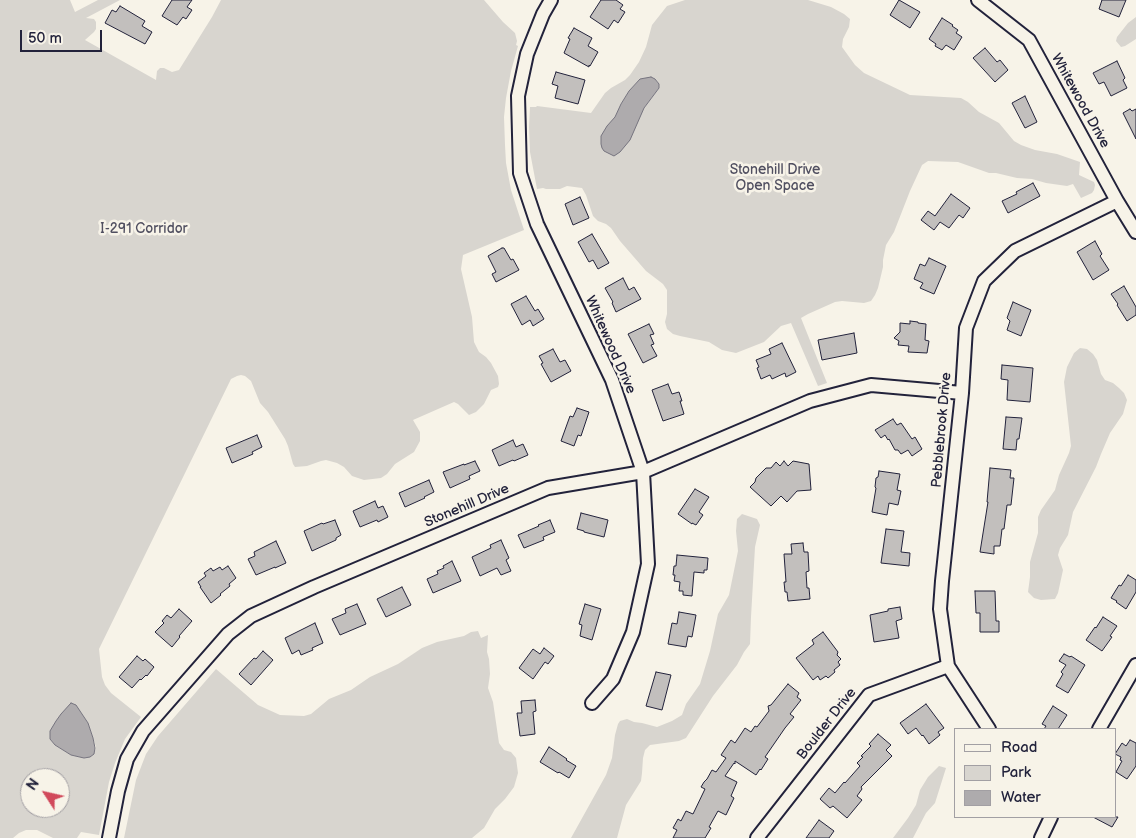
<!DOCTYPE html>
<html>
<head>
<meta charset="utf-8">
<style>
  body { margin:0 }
  #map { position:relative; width:1136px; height:838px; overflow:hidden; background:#f7f3e8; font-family:"Balsamiq Sans",sans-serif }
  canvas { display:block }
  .legend { position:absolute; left:954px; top:728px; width:162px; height:90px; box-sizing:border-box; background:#f7f3e8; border:1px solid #a29fa3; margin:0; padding:6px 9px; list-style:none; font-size:15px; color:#22223b }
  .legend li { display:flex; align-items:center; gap:10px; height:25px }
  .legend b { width:25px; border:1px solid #a29fa3 }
  .north { position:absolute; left:20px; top:768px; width:50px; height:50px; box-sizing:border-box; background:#f7f3e8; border:1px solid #a29fa3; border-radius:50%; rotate:305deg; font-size:14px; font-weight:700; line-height:20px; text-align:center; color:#22223b }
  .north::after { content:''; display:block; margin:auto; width:18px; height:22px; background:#d1495b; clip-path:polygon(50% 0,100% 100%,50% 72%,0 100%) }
  .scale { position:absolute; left:20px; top:30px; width:82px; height:22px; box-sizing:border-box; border:2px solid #22223b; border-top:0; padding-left:6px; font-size:15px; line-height:18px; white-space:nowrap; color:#22223b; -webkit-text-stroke:4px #f7f3e8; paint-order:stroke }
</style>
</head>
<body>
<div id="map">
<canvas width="1136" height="838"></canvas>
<ul class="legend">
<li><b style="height:6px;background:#f7f3e8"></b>Road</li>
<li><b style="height:14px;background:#d8d5cf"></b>Park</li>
<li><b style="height:14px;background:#aeabad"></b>Water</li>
</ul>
<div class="north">N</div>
<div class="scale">50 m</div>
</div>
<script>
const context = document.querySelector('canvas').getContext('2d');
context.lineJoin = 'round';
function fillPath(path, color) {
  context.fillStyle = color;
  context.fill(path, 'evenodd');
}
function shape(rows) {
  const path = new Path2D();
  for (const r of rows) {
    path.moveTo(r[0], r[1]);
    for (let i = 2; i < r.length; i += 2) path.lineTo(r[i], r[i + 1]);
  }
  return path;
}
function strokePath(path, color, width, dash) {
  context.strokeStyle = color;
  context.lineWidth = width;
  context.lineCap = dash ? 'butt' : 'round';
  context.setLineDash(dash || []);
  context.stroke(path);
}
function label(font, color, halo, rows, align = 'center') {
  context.font = font + ' "Balsamiq Sans",sans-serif';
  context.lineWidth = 5;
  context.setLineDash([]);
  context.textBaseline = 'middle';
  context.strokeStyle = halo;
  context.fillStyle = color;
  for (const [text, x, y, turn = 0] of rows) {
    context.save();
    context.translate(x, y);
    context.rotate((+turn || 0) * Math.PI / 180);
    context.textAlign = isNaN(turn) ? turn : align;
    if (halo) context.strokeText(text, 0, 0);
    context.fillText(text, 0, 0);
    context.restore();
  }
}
const green = shape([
  [0,0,70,0,75,12,98,0,120,0,86,18,94,19,96,22,96,29,94,32,85,40,156,80,157,71,160,68,164,68,172,72,179,70,212,17,221,0,484,0,503,22,515,33,517,41,516,45,518,46,511,71,506,98,504,117,505,145,506,163,511,190,524,230,463,255,461,269,472,317,474,342,479,352,486,357,491,363,498,376,499,384,498,387,491,390,484,404,476,412,469,415,458,404,454,402,413,420,420,432,420,441,414,452,395,464,387,474,381,478,364,480,352,476,344,467,337,463,326,460,321,461,307,466,295,467,293,464,288,446,285,439,268,412,260,403,251,381,245,376,241,375,237,376,231,379,99,649,102,677,105,685,111,693,141,717,125,739,115,763,109,782,99,835,81,832,77,838,53,838,37,830,26,830,19,833,13,838,0,838],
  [80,711,88,723,96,747,94,754,86,758,71,755,55,745,50,739],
  [30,778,60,778,60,808,30,808],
  [685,0,808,0,831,7,844,14,850,19,849,27,843,39,842,47,855,65,864,73,910,95,961,98,968,102,979,112,999,123,1014,141,1021,145,1035,150,1057,154,1080,162,1079,175,1094,182,1095,185,1094,190,1092,193,1081,198,1073,184,1067,186,1046,183,1032,179,1017,178,996,173,989,173,958,162,928,161,922,165,910,191,894,232,886,245,883,260,883,267,878,288,875,295,871,301,864,303,842,301,835,302,808,314,801,318,827,383,818,386,791,323,781,326,764,342,736,353,722,350,709,342,680,336,673,334,667,329,665,322,667,314,667,290,663,284,646,271,620,241,611,228,606,224,598,221,593,216,586,195,582,188,567,186,560,189,546,189,543,188,537,189,530,152,529,127,530,107,536,107,537,106,591,113,605,93,611,88,625,80,630,75,639,62,646,47,652,25,667,6],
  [640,79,655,79,659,84,659,88,644,108,621,104,629,91],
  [1136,17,1136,39,1125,46,1121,47,1116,41,1117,37,1128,23],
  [1080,348,1087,349,1093,354,1097,360,1101,374,1105,380,1113,383,1119,388,1124,393,1127,400,1123,414,1110,433,1101,454,1096,467,1073,512,1068,535,1060,548,1058,555,1063,570,1058,593,1055,599,1041,600,1034,598,1028,592,1030,577,1030,562,1038,533,1038,517,1041,510,1055,490,1059,475,1069,453,1071,446,1064,382,1067,367,1074,353],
  [742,514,757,519,760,525,755,547,751,617,750,644,744,652,737,665,713,696,686,738,679,741,650,745,645,750,643,758,642,773,641,781,626,805,617,838,571,838,606,775,612,758,615,735,618,724,620,721,627,719,634,722,642,723,657,727,672,721,682,715,686,704,700,684,710,651,718,614,729,595,738,551,736,531,737,519],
  [478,631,481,638,488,635,487,652,489,659,490,674,488,688,493,702,499,743,504,750,511,752,516,758,518,773,514,787,505,799,495,809,484,828,472,838,124,838,136,780,146,754,158,736,216,669,258,705,280,715,304,716,311,714,329,699,351,690,370,677,398,664,422,648,437,642,464,636,471,632],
  [939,766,946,768,935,803,926,813,913,838,893,838,908,818,916,805,920,790,928,777]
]);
const water = shape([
  [651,77,655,79,659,84,659,88,644,108,630,140,620,152,614,156,604,151,602,148,601,144,601,136,607,126,615,117,621,104,629,91,640,79,651,77],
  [71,703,76,705,88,723,93,738,95,748,94,754,90,757,84,758,71,755,55,745,50,739,50,731,56,721,61,714,71,703]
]);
const building = shape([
  [172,0,192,0,187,7,192,10,186,19,183,17,177,25,162,16,172,0],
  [601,0,616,0,623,5,620,9,625,12,618,23,614,20,608,29,590,17,601,0],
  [899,0,920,12,910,28,890,15,899,0],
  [1102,0,1126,0,1119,17,1099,9,1102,0],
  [120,6,145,21,142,26,152,32,145,44,105,23,112,10,116,12,120,6],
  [942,18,953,25,952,26,958,30,956,33,962,37,954,50,946,45,942,50,935,46,936,44,929,39,942,18],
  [574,28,592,38,588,46,598,52,590,66,589,65,589,67,564,53,570,39,568,38,574,28],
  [985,48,997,62,1000,60,1008,70,995,82,973,58,985,48],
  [1117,61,1125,78,1123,80,1127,88,1111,96,1104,82,1099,84,1093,73,1117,61],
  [556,72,585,80,578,104,555,98,558,86,552,84,556,72],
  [1025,96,1037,122,1025,128,1012,103,1025,96],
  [1130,109,1132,111,1136,109,1136,139,1123,113,1130,109],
  [1033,183,1040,196,1008,213,1002,201,1017,194,1016,192,1033,183],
  [951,194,970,208,963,218,959,215,949,228,940,222,934,230,921,220,928,211,935,216,951,194],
  [580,197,589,218,573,225,565,204,580,197],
  [592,234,609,263,598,269,593,260,589,262,578,242,592,234],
  [1095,241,1102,254,1100,256,1109,270,1093,280,1077,252,1095,241],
  [502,248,504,248,511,260,513,259,519,270,496,282,492,274,496,272,488,256,502,248],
  [929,258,946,266,934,294,920,288,923,283,914,279,920,264,925,266,929,258],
  [623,278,629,290,634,287,641,299,616,312,612,303,613,302,605,288,623,278],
  [1124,286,1136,307,1136,315,1127,321,1117,305,1118,304,1111,294,1124,286],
  [526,296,535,311,538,309,544,319,533,326,530,320,522,325,511,304,526,296],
  [1013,302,1031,310,1021,336,1007,330,1010,321,1007,318,1013,302],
  [910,321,918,322,918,323,926,324,925,340,929,341,927,353,908,352,909,346,898,345,899,341,894,338,900,332,900,323,910,324,910,321],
  [649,324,654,334,650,335,654,344,651,345,657,356,643,363,628,334,649,324],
  [854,333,857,353,822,360,818,340,854,333],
  [782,343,796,372,786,377,785,373,772,379,770,375,761,379,757,368,759,367,756,360,771,354,769,349,782,343],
  [553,349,560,362,565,360,571,371,551,382,541,364,543,363,539,356,553,349],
  [1002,365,1033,368,1030,402,1007,400,1008,380,1001,379,1002,365],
  [668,384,672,394,679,392,682,401,680,401,684,414,663,421,652,390,668,384],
  [577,408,589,412,581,436,578,435,574,446,561,441,570,416,573,417,577,408],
  [1006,417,1022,418,1019,439,1017,439,1016,450,1003,449,1006,417],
  [893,419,897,425,901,423,912,439,915,437,922,449,912,456,908,450,901,454,898,450,895,450,889,439,888,440,885,435,881,438,875,430,893,419],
  [257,435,262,447,252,452,253,454,232,463,226,448,257,435],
  [513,440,516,447,523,444,528,455,514,461,513,460,499,466,492,450,513,440],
  [475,461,480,471,469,476,470,479,450,488,443,472,464,464,464,465,475,461],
  [784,461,788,466,793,461,809,464,811,490,797,491,787,502,781,496,771,506,750,487,755,482,756,478,766,468,771,468,776,462,780,466,784,461],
  [990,468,1011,470,1010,478,1014,478,1011,505,1007,505,1004,529,1002,529,1000,546,994,546,994,554,980,552,988,502,987,502,990,468],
  [879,471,900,474,897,490,901,491,898,505,889,503,887,515,872,512,876,488,875,487,876,478,878,477,879,471],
  [429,480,434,492,424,497,425,498,405,507,399,493,429,480],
  [695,489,709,497,699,512,703,515,696,525,692,523,692,524,678,514,695,489],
  [375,501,378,508,383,506,388,517,378,522,377,520,360,527,353,511,375,501],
  [581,513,608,520,604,537,584,532,584,531,577,529,581,513],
  [335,520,341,535,336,538,336,540,312,551,304,531,322,523,323,524,335,520],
  [550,520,555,532,543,537,544,540,524,548,518,535,539,526,538,525,550,520],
  [886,529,904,531,901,552,910,553,909,566,881,563,886,529],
  [501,540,509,558,506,560,511,571,501,575,497,568,480,576,472,557,491,548,490,545,501,540],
  [276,541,286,563,275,568,275,567,256,575,248,559,255,556,254,552,276,541],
  [803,543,804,552,808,552,809,571,806,572,807,588,809,588,810,599,788,601,787,592,785,592,784,582,786,582,784,554,792,554,791,544,803,543],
  [677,555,708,558,707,570,704,570,704,573,694,572,692,596,683,595,683,591,679,591,680,582,674,581,675,575,673,575,674,566,676,566,677,555],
  [452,561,461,581,433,593,427,579,438,574,437,571,444,568,443,566,452,561],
  [228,566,236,578,229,584,230,586,220,594,221,595,211,603,200,587,201,587,198,582,206,576,204,573,211,568,213,571,220,567,222,570,228,566],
  [1128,575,1136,580,1136,592,1126,609,1116,602,1117,601,1111,598,1119,585,1121,586,1128,575],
  [402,587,411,605,386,617,377,599,402,587],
  [975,591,995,591,996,621,999,621,999,632,980,632,980,613,976,613,975,591],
  [357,604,366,624,340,635,332,619,346,613,345,609,357,604],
  [585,604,601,609,592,640,580,636,582,625,579,624,585,604],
  [900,607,902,619,896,621,899,638,874,642,870,615,888,611,888,609,900,607],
  [179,609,192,621,179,636,180,637,172,647,155,632,164,623,162,621,167,615,171,618,179,609],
  [679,612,696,615,692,637,688,636,686,647,668,644,672,623,677,624,679,612],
  [1103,617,1117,626,1110,636,1112,637,1102,651,1086,640,1095,627,1096,628,1103,617],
  [315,623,323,643,312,648,313,650,301,655,299,650,292,654,285,638,315,623],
  [823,632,838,652,837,655,841,659,838,662,840,665,834,670,835,672,828,678,826,676,820,680,818,676,813,680,796,658,814,644,812,640,823,632],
  [544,648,554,656,548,664,545,662,533,679,519,668,533,649,540,654,544,648],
  [263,651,273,660,251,685,239,674,254,658,256,659,263,651],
  [1064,654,1070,657,1071,656,1085,665,1068,693,1056,686,1063,674,1061,672,1066,665,1059,661,1064,654],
  [137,656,143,661,145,659,154,667,147,676,146,675,141,680,140,679,132,688,119,677,137,656],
  [656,672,671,675,662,710,646,706,656,672],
  [788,684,799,693,797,697,801,700,790,714,794,717,785,728,765,757,768,759,761,770,760,769,756,775,735,761,735,764,734,763,725,776,737,782,731,796,734,798,726,815,718,811,709,827,711,828,705,838,673,838,677,830,673,828,678,819,681,821,686,811,693,814,705,789,701,787,704,782,707,779,712,770,716,772,726,758,721,755,731,740,735,743,745,728,751,732,755,726,757,727,769,711,768,706,771,705,788,684],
  [535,700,536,711,533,712,535,734,520,736,517,713,522,713,521,701,535,700],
  [926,704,944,728,938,732,940,735,929,744,923,735,922,736,916,728,908,734,900,723,926,704],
  [1053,706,1067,715,1058,729,1044,729,1046,726,1042,724,1053,706],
  [878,734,891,745,886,750,892,756,861,787,862,789,857,796,862,800,847,818,833,806,830,808,820,799,829,788,835,793,844,782,845,783,860,766,857,763,863,757,861,756,871,746,869,744,878,734],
  [1130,740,1136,743,1136,766,1127,779,1116,772,1122,761,1120,760,1121,757,1115,754,1122,743,1126,746,1130,740],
  [549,747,567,759,566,760,576,766,569,778,559,772,558,773,540,762,549,747],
  [1093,817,1118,817,1112,827,1093,817],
  [819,820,834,831,829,838,806,838,819,820]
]);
const minor = shape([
  [551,0,543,14,527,54,518,96,520,173,537,224,612,380,643,472,648,564,633,632,613,679,592,703],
  [978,0,1029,40,1117,201,1136,232],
  [989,729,948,666,940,609,942,581,962,393,966,328,984,281,1015,251,1117,201],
  [1099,729,1136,665],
  [109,838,118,791,127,759,143,731,228,634,251,616,314,587,548,488,643,472,810,401,871,385,962,393],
  [757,838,869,695,948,666],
  [1041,838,1051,817]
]);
const streetNames = [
  ["Whitewood Drive",1080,101,61],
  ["Whitewood Drive",610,345,66],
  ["Pebblebrook Drive",942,430,-85],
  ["Stonehill Drive",467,506,-23],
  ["Boulder Drive",827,724,-52]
];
const parkNames = [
  ["Stonehill Drive",775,170],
  ["Open Space",775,186],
  ["I-291 Corridor",144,229]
];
fillPath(green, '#d8d5cf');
fillPath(water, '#aeabad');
strokePath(water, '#76747f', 1);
fillPath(building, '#c2bfbd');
strokePath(building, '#22223b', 1);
strokePath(minor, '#22223b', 16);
strokePath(minor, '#f7f3e8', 12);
label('14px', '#22223b', '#f7f3e8', streetNames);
label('14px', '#504f60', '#f7f3e8', parkNames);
</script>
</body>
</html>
